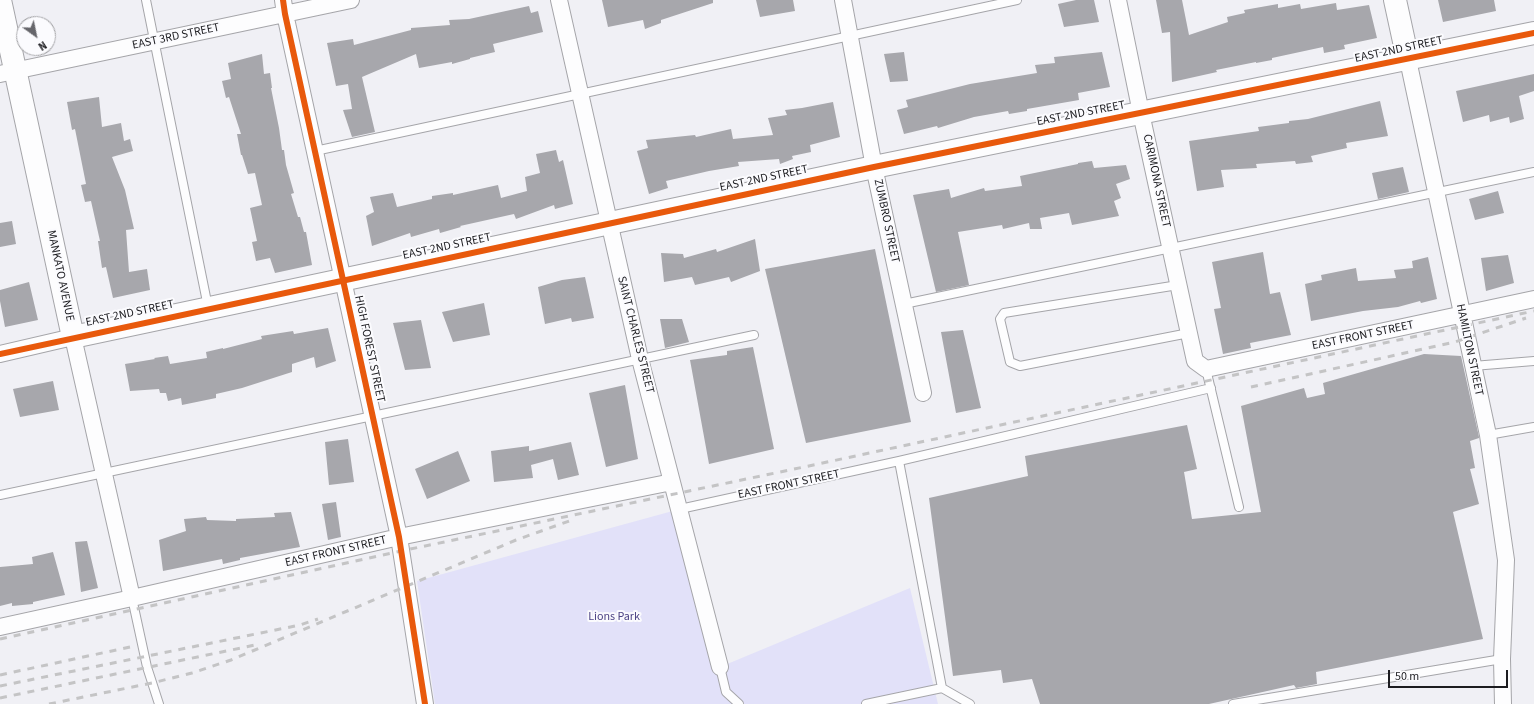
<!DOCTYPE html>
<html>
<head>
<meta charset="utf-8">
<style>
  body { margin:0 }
  #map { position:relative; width:1534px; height:704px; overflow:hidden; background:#f0f0f5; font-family:"Source Sans 3",sans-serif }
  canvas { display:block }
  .north { position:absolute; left:16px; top:16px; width:40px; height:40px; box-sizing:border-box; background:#fbfbfe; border:1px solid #a2a2a5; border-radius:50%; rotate:147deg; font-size:11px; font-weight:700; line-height:16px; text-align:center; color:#1c1c20 }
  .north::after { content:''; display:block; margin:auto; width:14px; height:18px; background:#66666b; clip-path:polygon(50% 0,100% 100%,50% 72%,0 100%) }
  .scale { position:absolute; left:1388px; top:670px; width:120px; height:18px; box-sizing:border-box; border:2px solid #1c1c20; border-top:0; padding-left:5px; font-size:12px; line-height:14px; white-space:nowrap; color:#1c1c20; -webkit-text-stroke:3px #fbfbfe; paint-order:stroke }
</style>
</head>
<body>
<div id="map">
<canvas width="1534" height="704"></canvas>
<div class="north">N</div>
<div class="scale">50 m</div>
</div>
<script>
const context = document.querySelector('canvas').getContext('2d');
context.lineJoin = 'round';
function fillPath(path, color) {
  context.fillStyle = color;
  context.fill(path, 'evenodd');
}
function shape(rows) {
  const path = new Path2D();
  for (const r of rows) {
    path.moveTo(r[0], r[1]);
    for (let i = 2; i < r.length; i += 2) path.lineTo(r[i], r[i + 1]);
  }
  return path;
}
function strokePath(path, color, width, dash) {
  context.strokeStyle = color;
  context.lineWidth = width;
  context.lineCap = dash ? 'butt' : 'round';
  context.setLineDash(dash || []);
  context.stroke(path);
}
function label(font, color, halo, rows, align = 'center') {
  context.font = font + ' "Source Sans 3",sans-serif';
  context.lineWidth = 4;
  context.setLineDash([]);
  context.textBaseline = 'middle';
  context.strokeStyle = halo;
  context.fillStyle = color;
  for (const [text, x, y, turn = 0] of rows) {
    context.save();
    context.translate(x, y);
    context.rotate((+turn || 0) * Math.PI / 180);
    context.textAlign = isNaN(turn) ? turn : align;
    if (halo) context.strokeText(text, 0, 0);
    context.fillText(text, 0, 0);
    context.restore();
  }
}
const green = shape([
  [680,509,720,667,910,588,938,704,435,704,417,581]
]);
const building = shape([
  [602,0,713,0,713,3,661,20,661,23,645,29,643,20,608,27],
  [756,0,793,0,795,11,760,17],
  [1076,0,1094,0,1099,22,1064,27,1058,4],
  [1156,0,1182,0,1189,35,1228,22,1227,17,1245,13,1244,10,1278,4,1278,8,1300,4,1301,9,1336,3,1337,10,1369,5,1377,38,1344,45,1345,49,1324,53,1323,47,1272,58,1272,60,1256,63,1256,62,1216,70,1217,72,1172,82,1170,32,1162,33],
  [1438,0,1494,0,1496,11,1443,22],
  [529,6,531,13,538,11,543,32,493,44,495,52,470,58,470,59,452,64,452,62,419,68,416,54,362,77,375,132,352,137,343,110,352,109,348,84,336,86,327,43,353,39,354,45,411,30,411,28,450,25,449,20,469,19],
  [904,52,908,81,890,82,884,54],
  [1102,52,1110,87,1078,93,1079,100,1027,109,1027,111,1009,114,1008,111,974,117,938,128,937,126,904,134,897,110,908,107,906,100,970,84,1037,73,1035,65,1055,63,1054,57],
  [262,54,264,74,270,73,272,88,271,88,279,128,282,150,284,150,286,165,294,193,291,194,298,217,300,217,304,232,306,232,312,265,275,273,270,258,256,261,252,242,257,241,250,208,262,205,255,173,248,174,242,155,241,155,237,134,241,134,229,97,226,98,222,81,231,79,228,63],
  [1534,74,1534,91,1519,96,1524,119,1510,123,1509,117,1490,122,1489,115,1463,122,1456,91],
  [99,97,102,127,121,123,124,141,130,139,133,151,112,157,125,190,134,229,126,230,129,272,147,269,150,290,113,298,106,267,102,268,98,241,100,241,91,201,85,202,81,185,86,184,75,129,72,130,67,102],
  [1380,101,1388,136,1346,143,1347,148,1311,156,1313,162,1296,164,1295,161,1256,164,1257,168,1221,170,1224,187,1197,191,1189,141,1259,131,1258,127,1289,123,1289,121,1308,119],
  [833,102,840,137,810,145,811,152,792,156,793,159,780,164,779,159,738,162,739,166,709,171,666,181,668,188,649,194,637,151,648,148,646,140,695,135,696,137,731,129,733,139,773,135,768,118,787,115,785,110,802,108],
  [556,150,559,162,563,160,573,204,555,209,554,205,516,219,514,214,460,226,461,227,440,233,439,229,411,237,410,233,372,246,366,216,374,212,370,197,393,193,397,207,432,199,432,196,453,193,453,195,498,185,501,198,527,191,525,177,540,173,536,154],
  [1092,161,1094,168,1126,165,1130,179,1116,184,1121,198,1114,201,1119,216,1072,225,1069,213,1040,218,1042,229,1030,229,1029,223,1003,229,1002,225,958,232,969,285,936,292,913,195,949,189,951,198,984,188,985,191,1022,186,1020,176,1078,164,1078,163],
  [1403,167,1409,192,1378,199,1372,173],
  [1498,191,1504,213,1475,220,1469,199],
  [12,221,16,244,0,247,0,223],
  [755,239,760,271,731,282,729,277,695,285,692,277,664,282,661,253,683,254,684,258,716,249,717,252],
  [875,249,911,422,806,443,765,269],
  [1263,252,1270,294,1280,292,1291,335,1250,343,1251,348,1223,354,1214,309,1221,308,1212,262],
  [1508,255,1514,283,1486,291,1481,258],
  [1428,257,1437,299,1421,303,1420,301,1398,307,1363,311,1311,321,1305,284,1322,280,1321,275,1356,268,1358,281,1396,278,1394,270,1413,268,1412,261],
  [585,277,594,318,572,322,571,318,545,324,538,287,562,280],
  [29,282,38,320,5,327,0,301,0,290],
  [484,303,490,335,453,342,442,312],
  [660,319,682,319,689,342,665,348],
  [421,320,431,368,405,370,393,323],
  [328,328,336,361,316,368,314,357,292,364,292,372,242,388,216,394,216,398,182,405,181,398,168,401,166,393,160,393,159,389,130,391,125,364,155,359,154,358,168,356,170,364,207,358,206,352,223,348,223,349,262,339,261,336,293,331,294,334],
  [963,330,981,408,956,413,941,332],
  [753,347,774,449,709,464,690,360,727,355,727,351],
  [1424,354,1461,356,1479,437,1479,438,1470,441,1475,468,1470,469,1479,504,1453,512,1483,639,1316,672,1317,684,1296,688,1294,685,1209,704,1040,704,1032,679,1003,683,1001,670,953,676,929,498,1028,476,1025,456,1187,425,1197,469,1184,472,1192,519,1261,512,1241,406,1304,388,1307,398,1325,394,1323,383],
  [53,381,59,410,20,417,13,389],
  [625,385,638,459,606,467,589,393],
  [348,439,354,482,329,485,325,442],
  [571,442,579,475,558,480,553,459,531,465,533,478,494,482,491,451,529,446,529,451],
  [458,451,470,481,427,499,415,469],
  [336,502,341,537,328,540,322,504],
  [291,512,300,547,240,558,240,560,223,564,222,559,163,571,159,540,186,531,184,519,206,517,207,520,236,521,236,519,275,517,274,513],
  [87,541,98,588,81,592,75,542],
  [53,552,65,595,33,602,33,604,12,606,12,603,0,606,0,567,33,564,32,557]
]);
const lane = shape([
  [146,0,208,307],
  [315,151,1017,0],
  [1178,285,1004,313,1000,319,1010,362,1020,366,1189,333],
  [904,304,1534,172],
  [1473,366,1534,361],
  [1206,369,1239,507],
  [1488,435,1534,427],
  [899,461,942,688],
  [0,495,754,335],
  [680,509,899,461,1211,388],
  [132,598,147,667,159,704],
  [720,667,726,692,739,704],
  [866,704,942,688,970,704],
  [1233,704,1502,659]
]);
const street = shape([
  [283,0,285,14,399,537,425,704],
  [559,0,640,359,720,667],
  [843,0,874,167,923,393],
  [1118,0,1141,113,1195,361,1206,369,1534,299],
  [1408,60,1488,435,1506,560,1502,659,1503,704],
  [0,74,351,0],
  [0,354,73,337,132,598],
  [0,627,132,598,399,537,672,482]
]);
const secondary = shape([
  [0,0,73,337,874,167,1534,33],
  [1395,0,1408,60]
]);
const rail = shape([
  [1251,387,1455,342,1526,318],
  [0,639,401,551,804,467,1534,311],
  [0,675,130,647],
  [0,686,300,625,318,619],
  [0,698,260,644],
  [49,704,152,683,192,673,231,660,516,540,572,520]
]);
const cycleway = shape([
  [283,0,285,14,399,537,425,704],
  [0,354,874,167,1534,33]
]);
const streetNames = [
  ["EAST 3RD STREET",176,37,-12],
  ["EAST 2ND STREET",1399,50,-12],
  ["EAST 2ND STREET",1081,114,-11],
  ["EAST 2ND STREET",764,179,-12],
  ["CARIMONA STREET",1156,181,78],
  ["ZUMBRO STREET",886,221,78],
  ["EAST 2ND STREET",447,247,-12],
  ["MANKATO AVENUE",60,276,78],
  ["EAST 2ND STREET",130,314,-12],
  ["SAINT CHARLES STREET",635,335,76],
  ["EAST FRONT STREET",1363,336,-12],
  ["HIGH FOREST STREET",369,349,78],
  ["HAMILTON STREET",1469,350,78],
  ["EAST FRONT STREET",789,485,-12],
  ["EAST FRONT STREET",336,552,-13]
];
const parkNames = [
  ["Lions Park",614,617]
];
fillPath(green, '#e2e1f9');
fillPath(building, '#a7a7ac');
strokePath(lane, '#a5a5a9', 10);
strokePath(street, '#a5a5a9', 18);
strokePath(secondary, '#a5a5a9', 24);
strokePath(lane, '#fdfdfe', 8);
strokePath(street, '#fdfdfe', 16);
strokePath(secondary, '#fdfdfe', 22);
strokePath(rail, '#c4c4c5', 3, [7, 7]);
strokePath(cycleway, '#e8590c', 6);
label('12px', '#1c1c20', '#fbfbfe', streetNames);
label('12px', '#4d4385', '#fbfbfe', parkNames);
</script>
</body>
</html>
